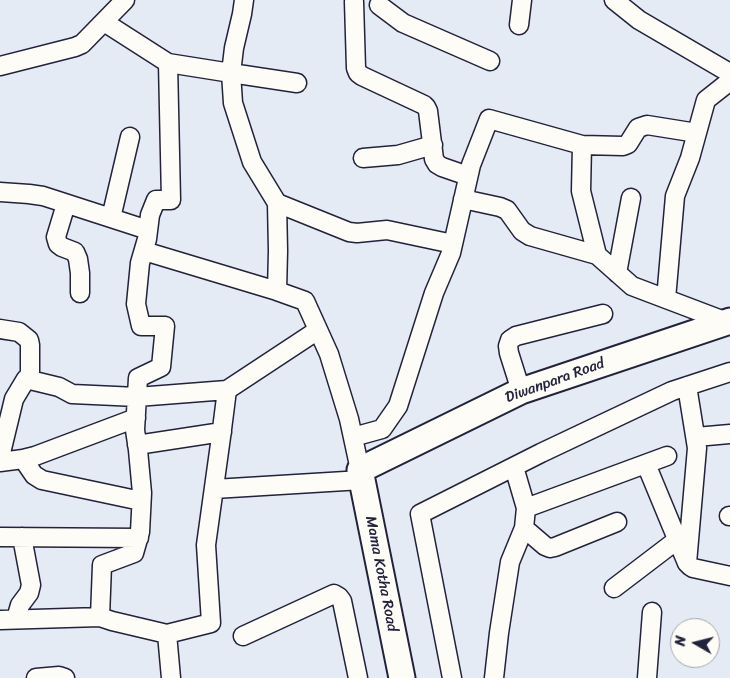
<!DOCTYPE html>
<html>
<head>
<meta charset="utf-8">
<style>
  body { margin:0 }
  #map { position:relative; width:730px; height:678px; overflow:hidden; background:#e4ebf5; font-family:Sriracha,sans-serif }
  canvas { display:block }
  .north { position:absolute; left:670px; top:618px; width:50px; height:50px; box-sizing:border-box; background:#fdfcf7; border:1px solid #a5a5ac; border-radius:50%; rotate:278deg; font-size:14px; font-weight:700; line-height:20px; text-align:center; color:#22223b }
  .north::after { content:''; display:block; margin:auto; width:18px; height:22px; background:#22223b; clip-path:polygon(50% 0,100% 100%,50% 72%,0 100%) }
</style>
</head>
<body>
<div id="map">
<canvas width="730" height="678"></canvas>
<div class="north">N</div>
</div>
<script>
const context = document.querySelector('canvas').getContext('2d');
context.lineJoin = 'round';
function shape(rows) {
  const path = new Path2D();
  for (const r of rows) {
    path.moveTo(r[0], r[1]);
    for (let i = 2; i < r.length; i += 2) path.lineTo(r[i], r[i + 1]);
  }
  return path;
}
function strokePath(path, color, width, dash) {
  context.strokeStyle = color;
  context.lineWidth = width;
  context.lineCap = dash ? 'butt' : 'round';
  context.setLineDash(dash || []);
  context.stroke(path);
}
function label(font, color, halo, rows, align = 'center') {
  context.font = font + ' Sriracha,sans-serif';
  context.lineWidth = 5;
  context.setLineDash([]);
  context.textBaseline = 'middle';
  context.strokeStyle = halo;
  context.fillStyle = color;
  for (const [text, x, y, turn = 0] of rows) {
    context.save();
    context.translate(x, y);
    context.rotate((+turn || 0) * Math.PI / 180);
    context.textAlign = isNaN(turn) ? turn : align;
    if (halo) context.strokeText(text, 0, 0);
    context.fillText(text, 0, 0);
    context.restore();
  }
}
const street = shape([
  [614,0,639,20,728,72,730,77],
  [354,2,356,68,358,73,362,76,424,105,426,107,428,111,434,159,437,164,442,167,468,176],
  [379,5,403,23,490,61],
  [104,22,168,63],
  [519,25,522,0],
  [0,66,75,47,82,44,125,0],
  [297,83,231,73,233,103,252,162,277,203,278,251,277,291,305,301,329,354,349,419,360,470],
  [582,145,623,146,628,144,638,128,647,125,697,133],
  [363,158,398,155,433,145],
  [0,192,29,194,43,196,148,230],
  [463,199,500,207,507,210,522,231,530,236,597,255],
  [277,203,349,232,357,233,387,230,453,244],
  [66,204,56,237,58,244,62,247,75,252,78,259,80,273,80,293],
  [111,218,130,137],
  [144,251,277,291],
  [617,273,631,198],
  [666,299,675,196,690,158,706,100,730,81],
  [0,329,19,332,29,340,30,345,30,380],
  [521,391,509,353,508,346,510,340,516,336,603,314],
  [353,437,382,429,398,406,434,293,451,253,471,165,489,119,582,145,581,191,597,255,632,286,727,322],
  [696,437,730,434],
  [137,445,222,432],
  [0,457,14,399,26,379,59,387,72,394,137,397,227,390],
  [23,459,34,475,42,480,141,501],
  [0,462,23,459,35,456,136,418],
  [646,464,687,563,690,566,693,568,730,576],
  [214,489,362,480],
  [526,508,667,456],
  [729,516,730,516],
  [524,528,545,546,550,548,555,547,617,522],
  [0,537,139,538],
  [687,563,697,448,687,386],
  [614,588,677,540],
  [16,619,20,605,29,593,31,585,22,537],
  [0,620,100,617],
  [167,634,211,623,206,545,221,437,227,390,318,330],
  [243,636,334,594,339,597,342,601,358,678],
  [36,678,59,676,65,678],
  [171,678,167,634,112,621,100,617,102,565,134,553,140,532,142,493,138,450,135,430,138,378,161,367,165,326,141,326,136,304,140,263,147,239,150,215,156,200,171,200,168,63,231,73,234,48,242,14,244,0],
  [452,678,420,514,541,453,672,391,730,372],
  [494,678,499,633,510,562,524,528,526,508,514,467],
  [647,678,652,612]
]);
const secondary = shape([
  [402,678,360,470,521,391,730,321]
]);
const streetNames = [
  ["Diwanpara Road",555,381,-20],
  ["Mama Kotha Road",381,574,79]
];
strokePath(street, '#22223b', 21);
strokePath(secondary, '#22223b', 29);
strokePath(street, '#fdfcf7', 18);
strokePath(secondary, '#fdfcf7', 25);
label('15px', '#22223b', '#fdfcf7', streetNames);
</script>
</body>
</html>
